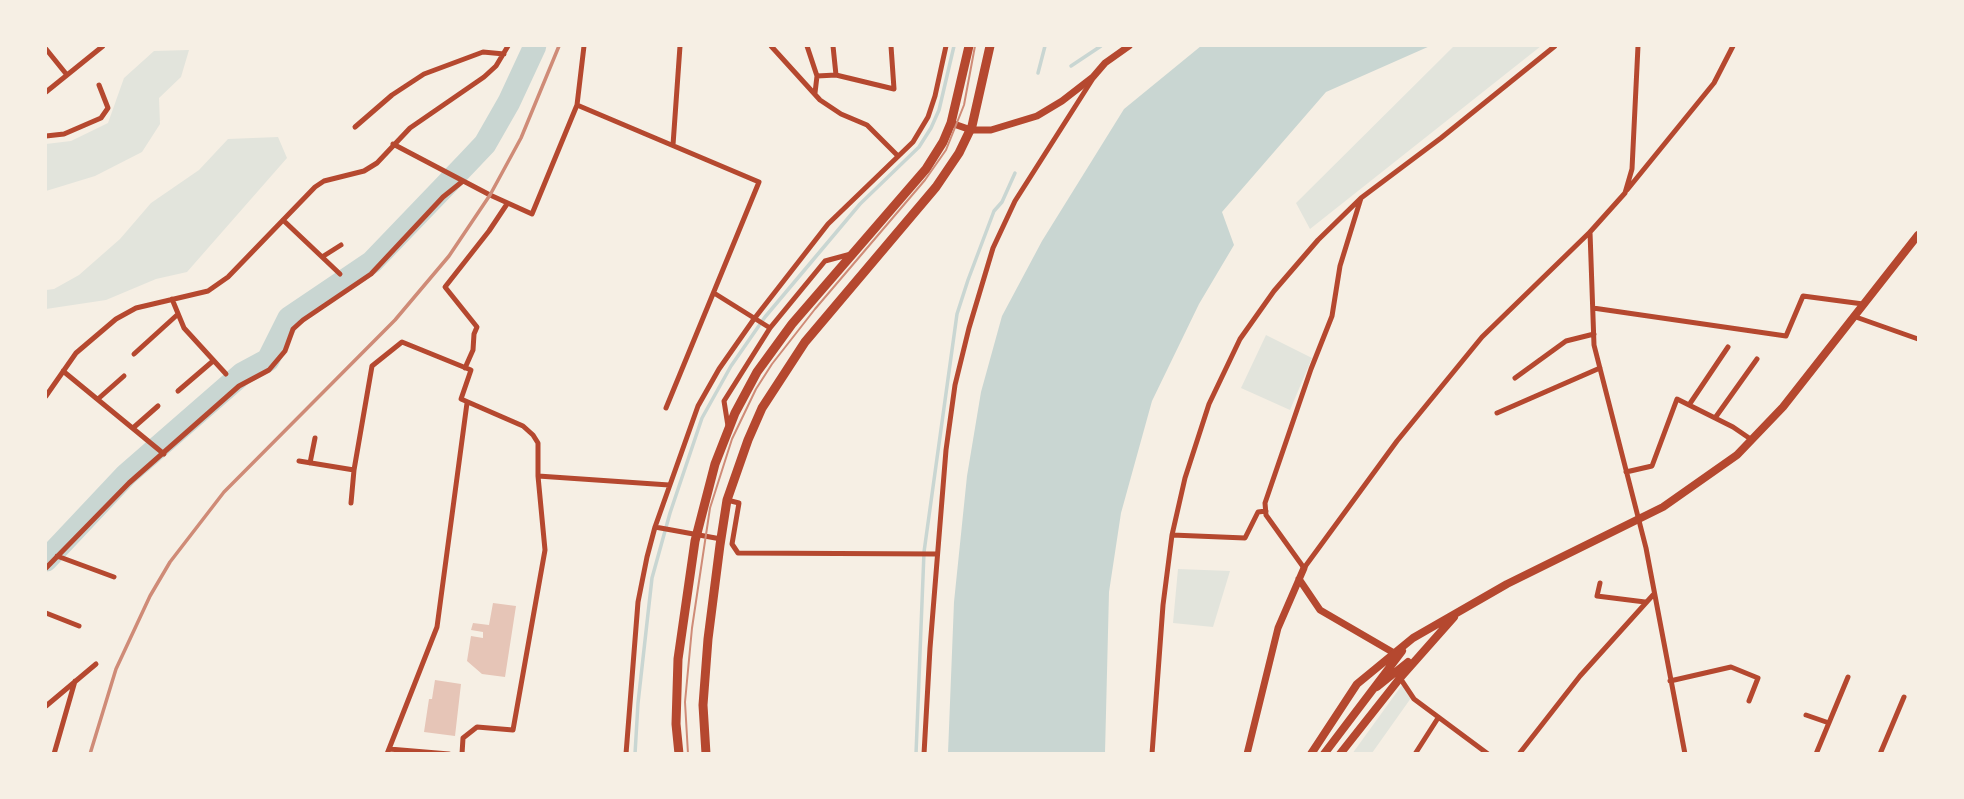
<!DOCTYPE html>
<html>
<head>
<meta charset="utf-8">
<style>
  body { margin:0 }
  #map { position:relative; width:1964px; height:799px; overflow:hidden; background:#f6efe4; font-family:"PT Sans Narrow",sans-serif }
  canvas { display:block }
  .frame { position:absolute; inset:0; border:47px solid #f6efe4; pointer-events:none }
</style>
</head>
<body>
<div id="map">
<canvas width="1964" height="799"></canvas>
<div class="frame"></div>
</div>
<script>
const context = document.querySelector('canvas').getContext('2d');
context.lineJoin = 'round';
function fillPath(path, color) {
  context.fillStyle = color;
  context.fill(path, 'evenodd');
}
function shape(rows) {
  const path = new Path2D();
  for (const r of rows) {
    path.moveTo(r[0], r[1]);
    for (let i = 2; i < r.length; i += 2) path.lineTo(r[i], r[i + 1]);
  }
  return path;
}
function strokePath(path, color, width, dash) {
  context.strokeStyle = color;
  context.lineWidth = width;
  context.lineCap = dash ? 'butt' : 'round';
  context.setLineDash(dash || []);
  context.stroke(path);
}
const green = shape([
  [1454,46,1541,46,1310,229,1296,203],
  [189,50,181,77,159,98,160,124,142,152,95,176,46,191,46,144,71,141,108,123,124,78,154,51],
  [278,137,287,158,187,272,156,279,106,300,46,309,46,290,54,289,79,275,120,239,151,203,199,170,228,139],
  [1266,335,1312,358,1290,410,1241,388],
  [1178,569,1230,571,1213,627,1173,623],
  [1402,685,1411,698,1372,753,1352,754]
]);
const water = shape([
  [1201,46,1430,46,1326,92,1222,212,1234,245,1199,304,1152,401,1121,513,1109,592,1105,753,948,753,954,602,967,476,981,392,1002,316,1042,241,1124,109]
]);
const stream = shape([
  [1071,66,1101,46],
  [1038,73,1045,46],
  [635,754,638,703,652,578,670,513,702,418,731,366,765,317,860,204,919,147,931,128,939,110,954,46],
  [916,754,924,552,957,314,968,280,994,211,1002,202,1015,173]
]);
const river = shape([
  [46,560,126,475,242,374,268,360,289,318,372,262,468,162,485,144,509,102,535,46]
]);
const building = shape([
  [493,603,516,606,505,677,482,674,467,661,471,636,483,638,483,632,471,630,473,623,489,625],
  [435,680,461,684,455,736,424,732,429,699,432,699]
]);
const minor = shape([
  [771,46,820,100,841,114,867,125,898,156],
  [807,46,817,76,815,93],
  [833,46,836,75],
  [46,49,67,75],
  [817,76,836,75,894,89,891,46],
  [46,92,103,46],
  [577,105,759,182,666,408],
  [355,127,392,95,424,74,483,52,504,54],
  [46,136,64,134,101,118,108,108,99,85],
  [393,144,490,195,532,214,577,105,584,46],
  [673,145,680,46],
  [1627,190,1714,83,1733,46],
  [1361,198,1340,266,1332,316,1311,369,1265,503,1266,515,1304,568,1397,441,1482,337,1590,232,1625,193,1632,169,1638,46],
  [283,220,340,274],
  [1590,232,1594,345,1646,548,1685,754],
  [322,257,341,245],
  [714,293,770,328],
  [172,299,184,328,226,374],
  [1593,308,1786,336,1803,296,1863,304],
  [1853,316,1918,339],
  [134,354,177,315],
  [465,368,473,350,474,334,477,327,445,287,489,231,507,204],
  [63,371,164,454],
  [1515,378,1566,341,1594,334],
  [178,391,213,361],
  [46,396,76,353,116,319,136,308,208,291,228,277,315,187,324,181,364,171,377,163,410,128,484,77,496,66,508,46],
  [98,399,124,376],
  [1689,405,1728,347],
  [1497,413,1600,368],
  [1715,418,1757,359],
  [728,426,724,401,770,328,825,261,851,254],
  [133,428,158,406],
  [299,461,354,470],
  [310,463,315,438],
  [1626,472,1652,466,1677,399,1733,427,1752,440],
  [538,476,669,485],
  [727,500,739,503,732,544,738,553,937,554],
  [351,503,354,470,372,366,402,342,471,370,461,399,523,426,533,435,538,443,538,476,545,550,513,730,477,727,463,738,462,754],
  [655,527,721,539],
  [1172,535,1245,538,1258,512,1266,511],
  [57,556,114,577],
  [46,568,129,483,239,386,269,370,285,351,293,329,303,320,371,274,443,197,463,181],
  [1600,583,1597,596,1645,602],
  [46,613,79,626],
  [1400,678,1414,699,1488,754],
  [1670,681,1731,667,1758,678,1749,701],
  [46,706,96,664],
  [1806,715,1829,723],
  [389,749,449,754],
  [54,754,75,681],
  [387,754,437,627,467,403],
  [626,754,638,602,647,557,655,527,698,406,719,369,754,319,828,224,913,142,928,117,935,96,946,46],
  [924,754,930,648,946,450,955,385,969,328,993,248,1015,201,1092,80],
  [1152,754,1163,605,1172,535,1185,478,1209,404,1240,339,1274,291,1318,240,1361,198,1441,138,1555,46],
  [1415,754,1438,718],
  [1519,754,1580,676,1653,595],
  [1816,754,1848,677],
  [1880,754,1904,697]
]);
const tertiary = shape([
  [951,123,971,130,991,130,1037,116,1062,101,1093,77,1105,63,1129,46],
  [1299,579,1320,610,1394,653],
  [1247,754,1278,628,1304,568]
]);
const secondary = shape([
  [1377,687,1408,662],
  [1311,754,1357,684,1413,638,1507,584,1663,507,1737,455,1783,407,1918,235],
  [1324,754,1402,651],
  [1340,754,1400,678,1454,617]
]);
const trunk = shape([
  [679,754,676,724,678,659,695,541,715,464,735,413,757,372,792,324,926,169,943,142,951,123,969,46],
  [706,754,703,705,708,639,720,545,727,500,748,440,762,408,805,342,936,187,959,153,972,126,990,46]
]);
const tram = shape([
  [688,754,685,702,692,628,710,508,732,439,756,389,772,364,815,309,925,180,946,150,964,105,975,46]
]);
const rail = shape([
  [90,754,116,669,150,596,170,562,224,492,395,320,449,256,490,195,521,138,559,46]
]);
fillPath(green, '#e2e4dc');
fillPath(water, '#c9d6d2');
strokePath(stream, '#c9d6d2', 3.5);
strokePath(river, '#c9d6d2', 23);
fillPath(building, '#e6c5b7');
strokePath(minor, '#b5482f', 5);
strokePath(tertiary, '#b5482f', 7);
strokePath(secondary, '#b5482f', 8);
strokePath(trunk, '#b5482f', 9);
strokePath(tram, '#cf8b77', 2);
strokePath(rail, '#cf8b77', 3.5);
</script>
</body>
</html>
